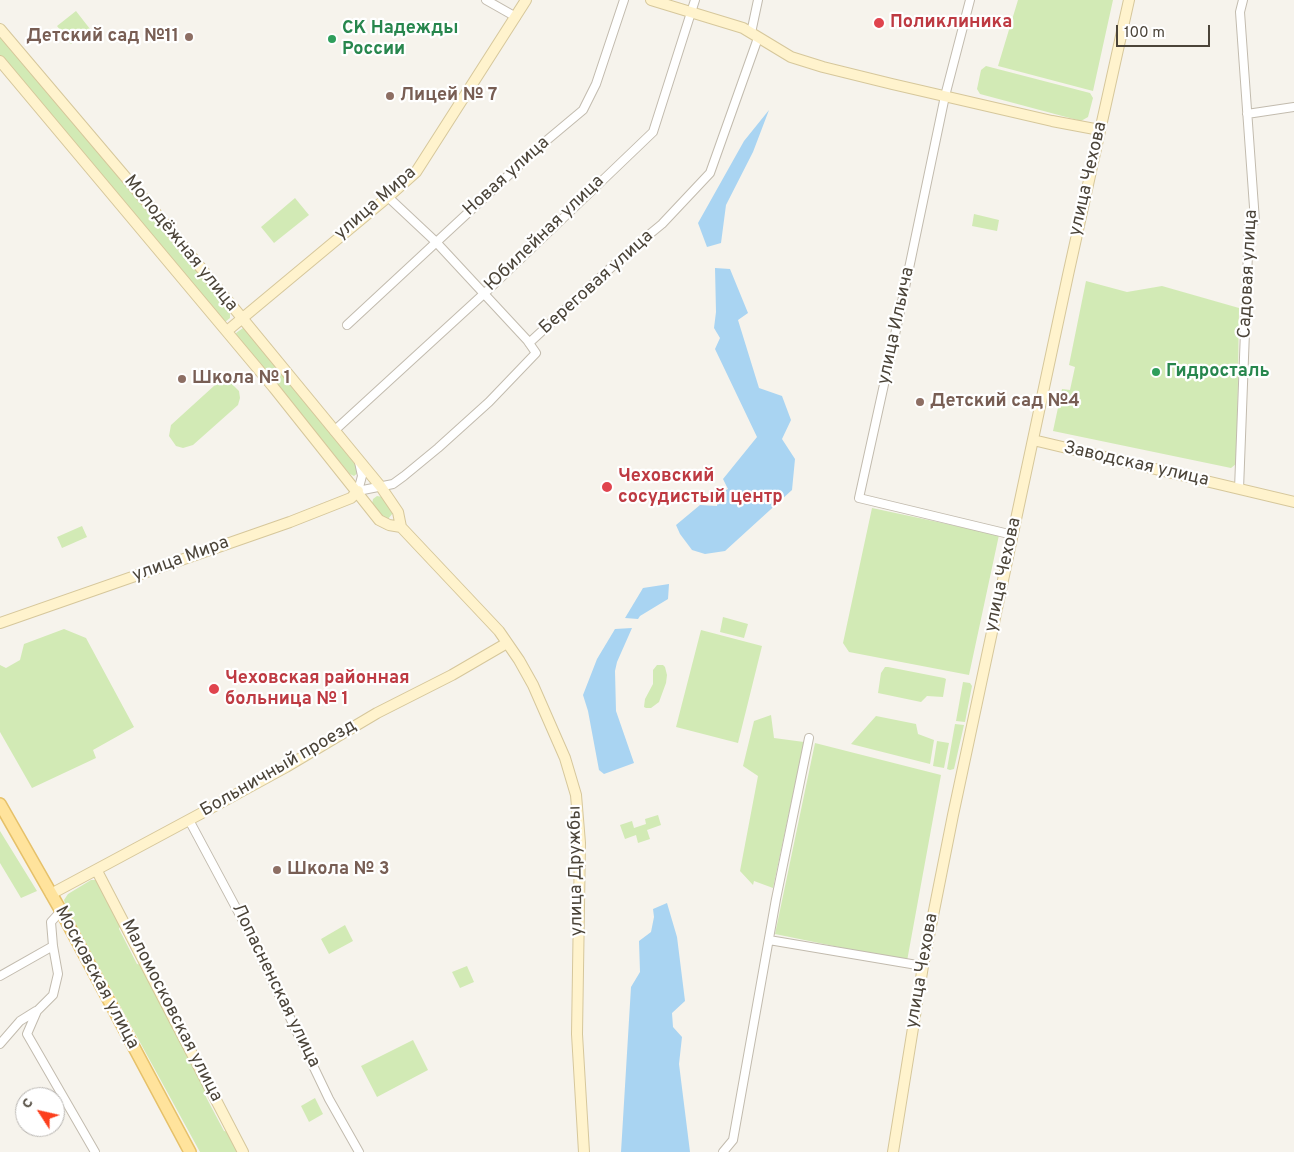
<!DOCTYPE html>
<html>
<head>
<meta charset="utf-8">
<style>
  body { margin:0 }
  #map { position:relative; width:1294px; height:1152px; overflow:hidden; background:#f6f3ec; font-family:Overpass,sans-serif }
  canvas { display:block }
  .north { position:absolute; left:15px; top:1087px; width:50px; height:50px; box-sizing:border-box; background:#fff; border:1px solid #b7b4b0; border-radius:50%; rotate:305deg; font-size:14px; font-weight:700; line-height:20px; text-align:center; color:#4b4439 }
  .north::after { content:''; display:block; margin:auto; width:18px; height:22px; background:#fc3f1d; clip-path:polygon(50% 0,100% 100%,50% 72%,0 100%) }
  .scale { position:absolute; left:1116px; top:25px; width:94px; height:22px; box-sizing:border-box; border:2px solid #4b4439; border-top:0; padding-left:6px; font-size:15px; line-height:18px; white-space:nowrap; color:#4b4439; -webkit-text-stroke:4px #fff; paint-order:stroke }
</style>
</head>
<body>
<div id="map">
<canvas width="1294" height="1152"></canvas>
<div class="north">С</div>
<div class="scale">100 m</div>
</div>
<script>
const context = document.querySelector('canvas').getContext('2d');
context.lineJoin = 'round';
function fillPath(path, color) {
  context.fillStyle = color;
  context.fill(path, 'evenodd');
}
function shape(rows) {
  const path = new Path2D();
  for (const r of rows) {
    path.moveTo(r[0], r[1]);
    for (let i = 2; i < r.length; i += 2) path.lineTo(r[i], r[i + 1]);
  }
  return path;
}
function strokePath(path, color, width, dash) {
  context.strokeStyle = color;
  context.lineWidth = width;
  context.lineCap = dash ? 'butt' : 'round';
  context.setLineDash(dash || []);
  context.stroke(path);
}
function label(font, color, halo, rows, align = 'center') {
  context.font = font + ' Overpass,sans-serif';
  context.lineWidth = 4.5;
  context.setLineDash([]);
  context.textBaseline = 'middle';
  context.strokeStyle = halo;
  context.fillStyle = color;
  for (const [text, x, y, turn = 0] of rows) {
    context.save();
    context.translate(x, y);
    context.rotate((+turn || 0) * Math.PI / 180);
    context.textAlign = isNaN(turn) ? turn : align;
    if (halo) context.strokeText(text, 0, 0);
    context.fillText(text, 0, 0);
    context.restore();
  }
}
const green = shape([
  [1018,0,1113,0,1093,91,998,66],
  [76,11,90,29,71,44,57,26],
  [0,34,55,97,230,311,230,318,225,322,218,317,0,55],
  [986,66,1090,93,1093,98,1088,117,1081,121,980,94,977,89,981,70],
  [295,198,309,215,274,243,261,227],
  [974,214,999,220,997,231,972,226],
  [1086,281,1127,292,1162,286,1239,308,1237,450,1236,464,1231,468,1053,431,1062,389,1070,390,1075,367,1069,365],
  [243,328,246,329,358,468,359,472,354,476,350,474,237,337,236,333],
  [225,381,232,384,239,391,240,398,238,405,193,445,183,448,176,446,169,436,171,425,215,385],
  [377,496,383,497,393,513,388,519,385,519,372,504,373,499],
  [872,508,999,535,969,675,849,652,843,643],
  [82,526,87,537,62,548,57,537],
  [723,617,748,624,744,638,720,632],
  [64,629,86,638,134,727,93,750,96,758,32,788,0,732,0,665,6,668,20,660,24,644],
  [701,630,762,646,738,743,676,727],
  [657,665,663,665,665,667,667,675,666,683,659,702,651,708,646,708,644,707,645,699,653,684,653,670],
  [885,667,888,667,944,678,946,679,943,697,927,696,921,702,878,693,881,673],
  [963,682,970,683,972,686,965,722,956,721],
  [771,715,774,738,804,742,773,888,754,881,753,885,740,871,758,776,743,766,754,721],
  [876,716,916,724,918,734,934,740,930,764,851,744],
  [955,724,964,725,954,769,950,770,947,769],
  [937,741,949,743,944,768,933,766],
  [815,743,941,775,907,961,775,934],
  [658,815,661,825,647,830,650,839,638,843,636,835,625,839,620,825,632,821,634,828,646,824,645,819],
  [0,831,37,891,21,898,0,863],
  [91,880,96,880,121,923,119,929,137,964,143,965,208,1091,206,1097,224,1131,229,1132,239,1152,200,1152,66,907,64,900,68,894],
  [345,925,353,941,329,954,321,939],
  [467,966,474,982,460,988,452,972],
  [413,1040,428,1070,377,1097,361,1066],
  [315,1098,323,1114,309,1122,301,1106]
]);
const water = shape([
  [769,110,753,152,726,205,721,243,707,247,698,223,744,141],
  [715,268,730,269,748,313,738,320,759,388,782,396,791,420,782,439,795,459,792,490,725,551,705,554,692,550,680,534,676,525,700,505,717,506,719,494,728,489,723,479,757,437,715,349,720,338,714,328,716,312],
  [669,584,668,599,640,616,638,619,625,618,643,588],
  [632,628,617,662,615,671,616,711,634,763,604,774,599,770,588,711,583,695,597,659,615,629],
  [667,903,677,937,685,1001,672,1013,673,1027,682,1037,679,1064,690,1152,621,1152,631,987,640,972,639,941,651,932,654,917,653,909]
]);
const street = shape([
  [486,0,516,17],
  [970,0,945,96,898,321,859,498,1013,535],
  [751,33,758,0],
  [1247,114,1294,107],
  [347,325,540,146,583,110,596,84,624,0],
  [529,343,628,252,662,224,710,173,758,38],
  [334,431,488,290,653,132,695,0],
  [1239,489,1249,226,1255,221,1240,12,1243,0],
  [358,491,393,484,404,476,438,448,489,402,536,353,527,340,436,242,388,197],
  [358,491,362,476,359,462],
  [189,820,249,932,329,1099,359,1152],
  [61,911,51,922,53,946,58,974,53,995,37,1011,27,1034,95,1152],
  [769,940,923,966],
  [0,976,53,946],
  [0,1044,20,1021,36,1011],
  [723,1152,733,1140,776,899,809,738]
]);
const secondary = shape([
  [651,0,743,28,791,57,823,67,892,84,1052,121,1100,130],
  [0,29,150,206,381,487,398,512,401,527,499,631,519,660,533,685,565,758,576,795,580,843,577,1034,584,1152],
  [0,61,274,388,379,520,389,525,401,527],
  [227,331,388,197,416,172,526,0],
  [1033,440,1294,502],
  [0,623,290,522,351,498,358,491],
  [97,871,243,1152],
  [51,894,200,814,286,767,377,713,452,675,507,643],
  [893,1152,923,966,953,815,1068,275,1129,0]
]);
const primary = shape([
  [0,804,61,911,190,1152]
]);
const markers = [
  [879,23,6,"#e0444e"],
  [189,37,5,"#8d6e63"],
  [332,39,5,"#2e9e5b"],
  [390,96,5,"#8d6e63"],
  [1156,372,5,"#2e9e5b"],
  [182,379,5,"#8d6e63"],
  [920,402,5,"#8d6e63"],
  [607,487,6,"#e0444e"],
  [214,689,6,"#e0444e"],
  [277,870,5,"#8d6e63"]
];
const healthNames = [
  ["Поликлиника",890,23],
  ["Чеховский",618,477],
  ["сосудистый центр",618,498],
  ["Чеховская районная",225,679],
  ["больница № 1",225,700]
];
const leisureNames = [
  ["СК Надежды",342,29],
  ["России",342,50],
  ["Гидросталь",1166,372]
];
const educationNames = [
  ["Детский сад №11",179,37,"right"],
  ["Лицей № 7",400,96],
  ["Школа № 1",192,379],
  ["Детский сад №4",930,402],
  ["Школа № 3",287,870]
];
const streetNames = [
  ["Новая улица",507,177,-42],
  ["улица Чехова",1089,179,-77],
  ["улица Мира",376,204,-41],
  ["Юбилейная улица",545,234,-44],
  ["Молодёжная улица",180,244,51],
  ["Садовая улица",1249,274,-87],
  ["Береговая улица",597,283,-42],
  ["улица Ильича",897,326,-78],
  ["Заводская улица",1136,465,13],
  ["улица Мира",181,560,-20],
  ["улица Чехова",1004,575,-78],
  ["Больничный проезд",279,769,-30],
  ["улица Дружбы",577,871,-91],
  ["улица Чехова",923,971,-80],
  ["Московская улица",96,978,62],
  ["Лопасненская улица",275,986,64],
  ["Маломосковская улица",171,1011,63]
];
fillPath(green, '#d2eab5');
fillPath(water, '#a9d4f2');
strokePath(street, '#c2bbae', 10);
strokePath(secondary, '#d6c79b', 12);
strokePath(primary, '#e6c16a', 14);
strokePath(street, '#fff', 8);
strokePath(secondary, '#fff3cd', 10);
strokePath(primary, '#ffe39c', 11);
for (const [x, y, r, color] of markers) {
  const dot = new Path2D();
  dot.arc(x, y, r, 0, 2 * Math.PI);
  context.fillStyle = color;
  context.fill(dot);
  strokePath(dot, '#fff', 2);
}
label('bold 18px', '#be3a42', '#fff', healthNames, 'left');
label('bold 18px', '#27864d', '#fff', leisureNames, 'left');
label('bold 18px', '#785e54', '#fff', educationNames, 'left');
label('18px', '#4b4439', '#fff', streetNames);
</script>
</body>
</html>
